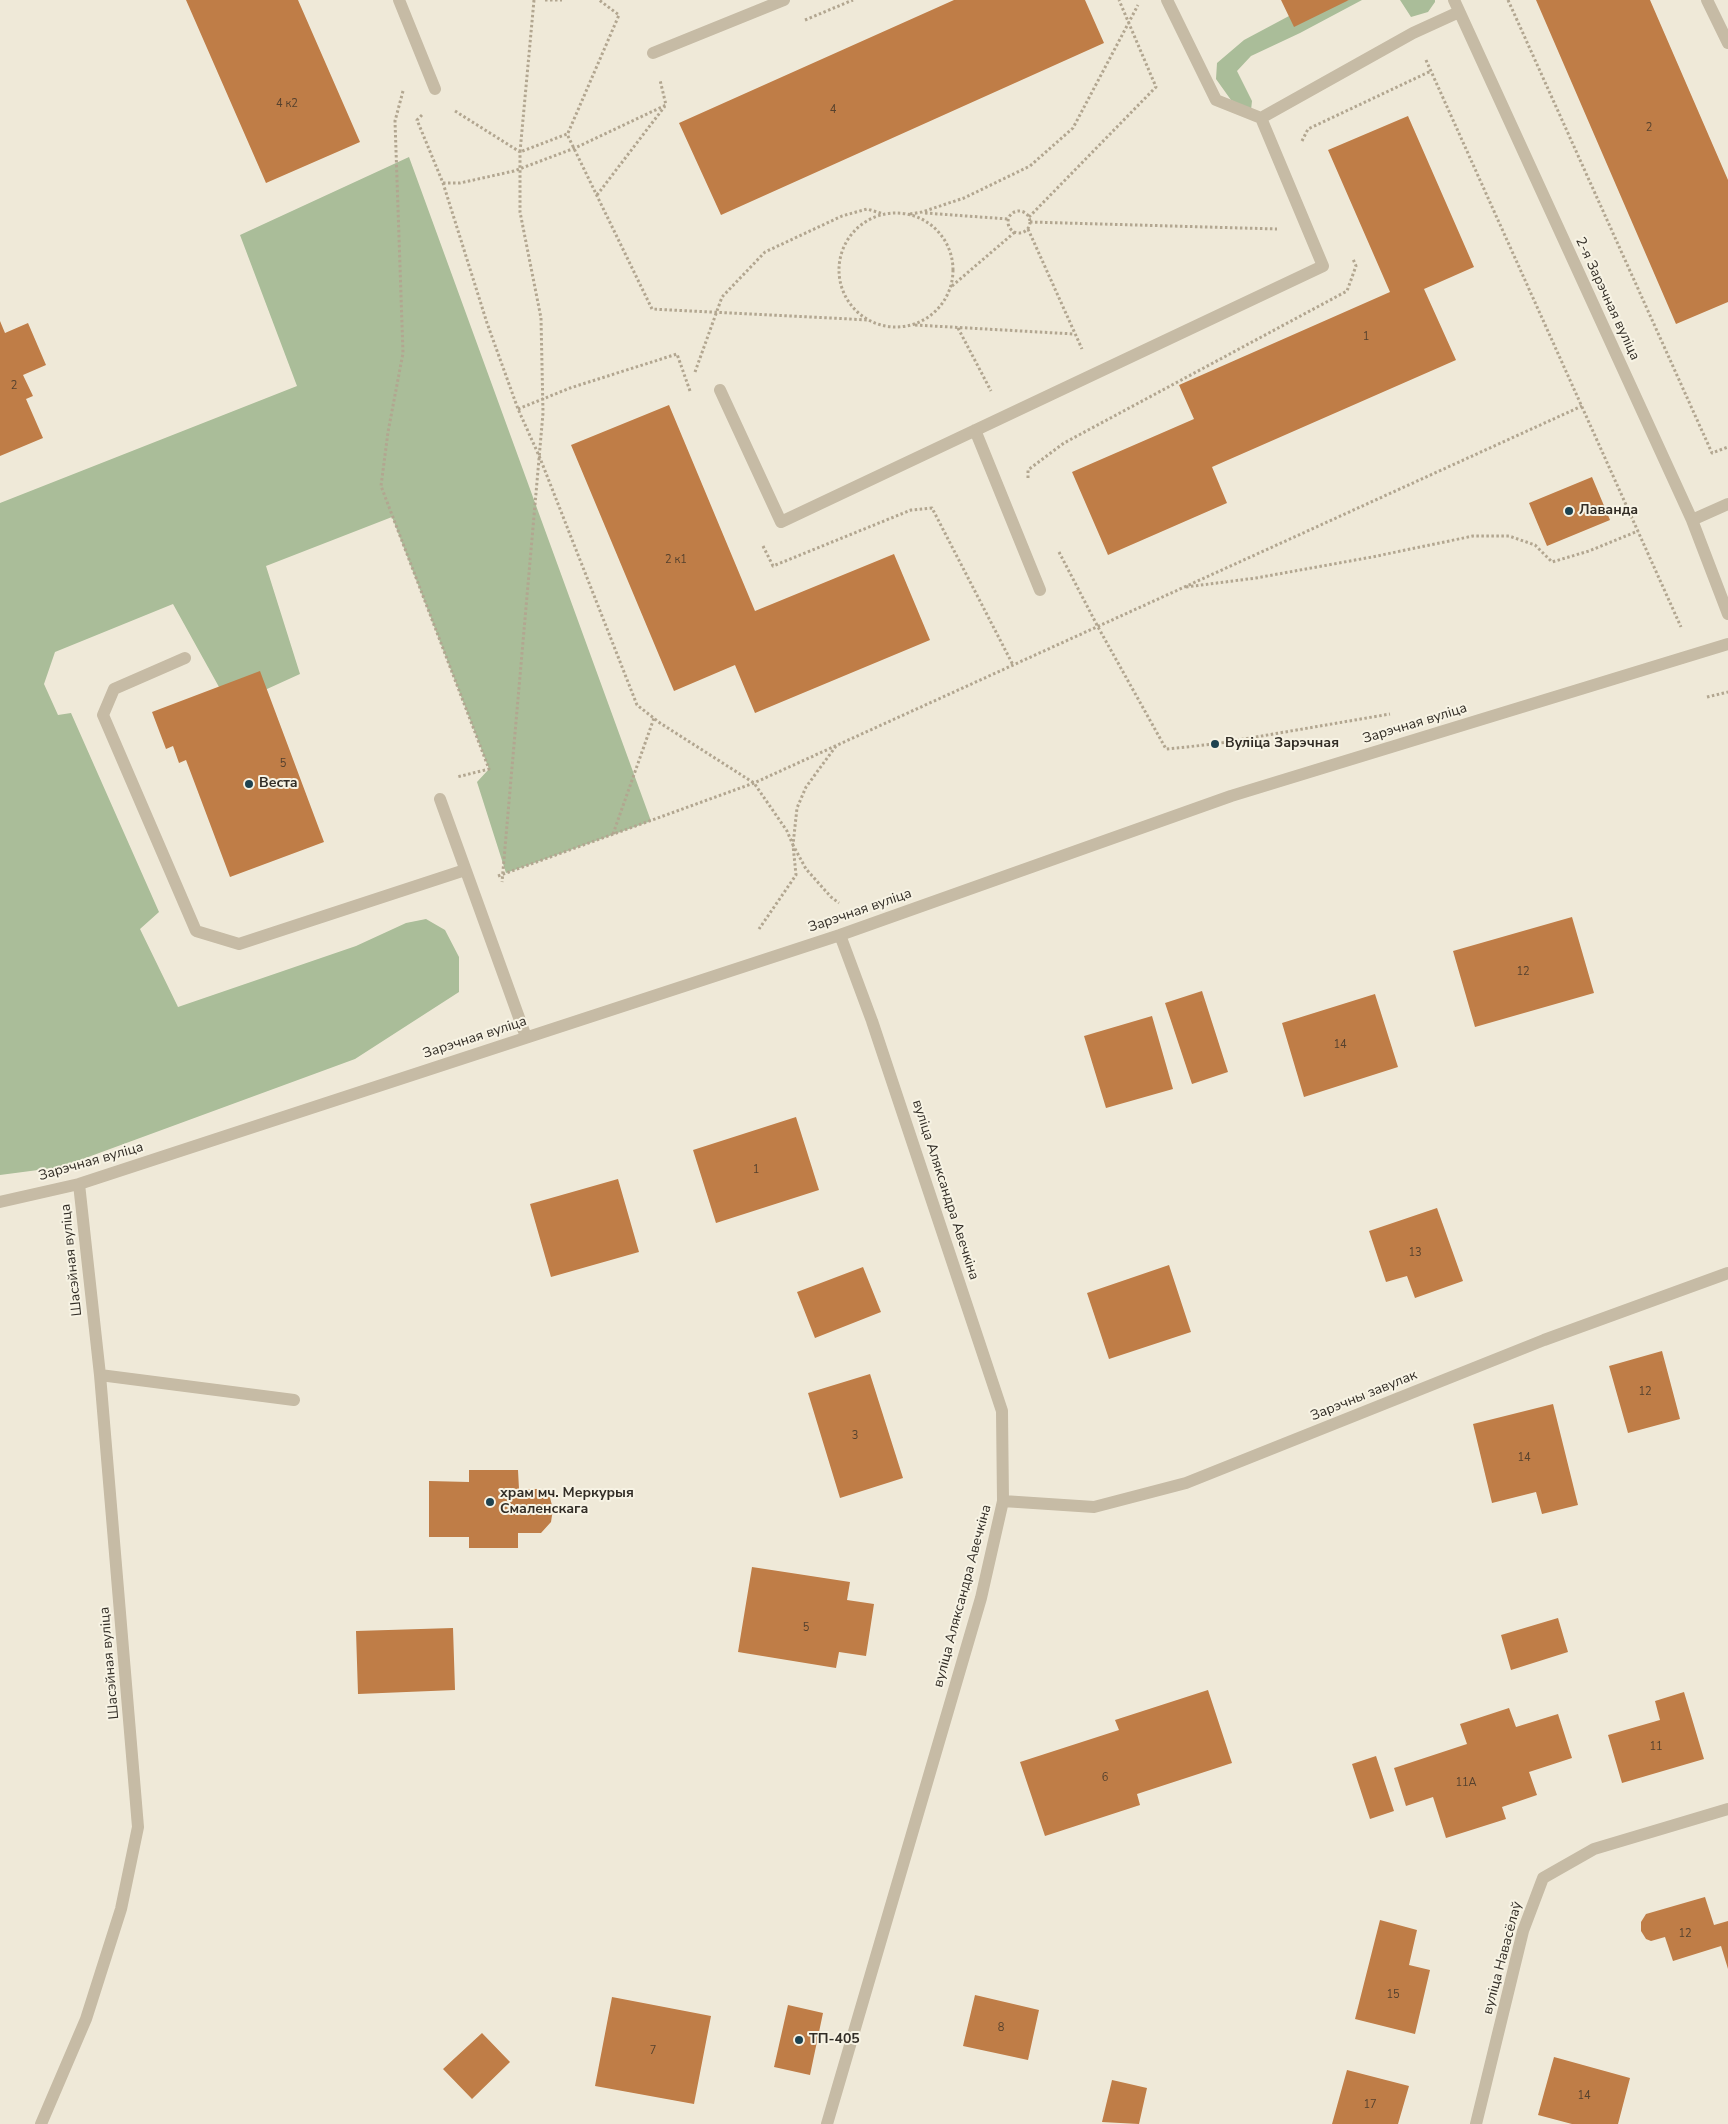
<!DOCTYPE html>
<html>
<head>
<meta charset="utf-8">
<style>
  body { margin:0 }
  canvas { display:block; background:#efe9d8 }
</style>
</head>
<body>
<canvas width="1728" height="2124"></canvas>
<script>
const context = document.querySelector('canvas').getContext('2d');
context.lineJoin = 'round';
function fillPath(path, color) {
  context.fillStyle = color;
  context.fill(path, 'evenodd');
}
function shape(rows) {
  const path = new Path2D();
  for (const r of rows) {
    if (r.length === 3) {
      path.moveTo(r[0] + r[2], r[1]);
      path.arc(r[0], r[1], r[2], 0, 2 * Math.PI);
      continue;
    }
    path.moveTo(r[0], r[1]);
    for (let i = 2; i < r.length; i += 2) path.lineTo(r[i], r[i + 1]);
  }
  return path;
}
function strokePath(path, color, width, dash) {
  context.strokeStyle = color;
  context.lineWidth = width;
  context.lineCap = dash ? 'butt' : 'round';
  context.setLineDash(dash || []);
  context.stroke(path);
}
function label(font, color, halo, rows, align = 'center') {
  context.font = font + ' "Nunito Sans",sans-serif';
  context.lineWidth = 4;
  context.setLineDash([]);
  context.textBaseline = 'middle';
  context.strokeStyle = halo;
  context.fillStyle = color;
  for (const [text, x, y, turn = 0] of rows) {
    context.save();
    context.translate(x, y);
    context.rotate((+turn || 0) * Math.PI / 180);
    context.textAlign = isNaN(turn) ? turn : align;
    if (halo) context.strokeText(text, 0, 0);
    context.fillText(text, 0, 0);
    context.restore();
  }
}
const green = shape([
  [1349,0,1362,0,1300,33,1251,56,1237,71,1252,101,1251,110,1231,100,1216,79,1217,63,1244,40,1289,16],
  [1400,0,1435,0,1435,2,1428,12,1411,17],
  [409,157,651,821,506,873,477,782,489,769,392,517,266,566,300,674,267,689,219,687,173,604,55,652,44,684,58,715,71,713,159,912,140,929,178,1007,356,946,406,923,426,919,445,930,459,957,459,992,355,1059,61,1167,0,1175,0,503,297,386,240,235]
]);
const building = shape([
  [186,0,298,0,360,142,266,183],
  [954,0,1085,0,1104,43,721,215,679,123],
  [1281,0,1349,0,1294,27],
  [1536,0,1650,0,1728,180,1728,302,1676,324],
  [1408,116,1474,267,1424,289,1456,360,1212,467,1227,503,1108,555,1072,472,1194,419,1179,385,1390,292,1328,150],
  [0,321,5,333,28,323,46,365,23,375,33,396,26,399,43,438,0,456],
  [669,405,755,611,894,554,930,640,755,713,735,665,674,691,571,445],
  [1592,477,1610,520,1547,546,1529,503],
  [260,671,324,842,230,877,186,760,179,763,173,746,166,749,152,712],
  [1572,917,1594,993,1475,1027,1453,951],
  [1202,991,1228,1072,1192,1084,1165,1003],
  [1375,994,1398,1067,1304,1097,1282,1023],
  [1152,1016,1173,1089,1106,1108,1084,1036],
  [796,1117,819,1190,716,1223,693,1150],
  [618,1179,639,1252,551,1277,530,1204],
  [1437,1208,1463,1281,1415,1298,1407,1276,1386,1282,1369,1231],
  [1169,1265,1191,1332,1109,1359,1087,1293],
  [863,1267,881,1312,815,1338,797,1292],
  [1662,1351,1680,1419,1628,1433,1609,1366],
  [870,1374,903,1478,840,1498,808,1393],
  [1553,1404,1578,1505,1542,1514,1536,1492,1492,1503,1473,1424],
  [469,1470,518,1470,519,1489,538,1489,549,1494,553,1509,551,1522,541,1533,518,1533,518,1548,469,1548,469,1537,429,1537,429,1481,469,1482],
  [752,1567,850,1582,847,1600,874,1604,866,1656,839,1652,836,1668,738,1652],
  [1558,1618,1568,1652,1511,1670,1501,1635],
  [453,1628,455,1690,358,1694,356,1631],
  [1208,1690,1232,1763,1137,1794,1140,1805,1045,1836,1020,1762,1119,1730,1115,1720],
  [1684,1692,1704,1759,1622,1783,1608,1735,1660,1720,1655,1701],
  [1509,1708,1516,1727,1558,1714,1572,1758,1529,1772,1537,1795,1502,1807,1506,1819,1446,1838,1433,1797,1406,1806,1394,1768,1467,1744,1460,1724],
  [1376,1756,1394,1811,1370,1819,1352,1764],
  [1705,1897,1714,1925,1728,1921,1728,1969,1721,1946,1673,1961,1665,1937,1651,1941,1646,1939,1641,1931,1641,1922,1646,1914],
  [1380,1920,1417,1930,1409,1965,1430,1970,1415,2034,1355,2019],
  [975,1995,1039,2010,1028,2060,963,2046],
  [612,1997,711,2016,694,2104,595,2086],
  [788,2005,823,2013,810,2075,774,2067],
  [482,2033,510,2062,472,2099,443,2069],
  [1554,2057,1630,2078,1618,2124,1572,2124,1538,2115],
  [1347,2070,1409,2086,1398,2124,1332,2124],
  [1112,2080,1147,2088,1139,2124,1102,2122]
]);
const path = shape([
  [534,0,520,152,567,134,652,309,869,320],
  [545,0,562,0],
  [1508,0,1712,453,1728,447],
  [805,20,853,0],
  [1426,60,1681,627],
  [403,91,395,121,403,353,388,432,381,486,489,769,457,777],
  [455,111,520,152,520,212,541,318,543,413,502,882],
  [422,115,417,120,443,183,487,323,518,409,540,458,637,705,660,723,754,783,787,831,793,845,796,875,759,929],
  [568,133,619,15,599,0],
  [1302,141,1308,129,1431,71],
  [443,183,460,183,514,171,575,148,666,105,660,80],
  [597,195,665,106],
  [1019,222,11],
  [896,270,57],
  [925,213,1008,219],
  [910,214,922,212,964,198,1030,166,1073,128,1138,5],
  [1029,217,1156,87,1119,0],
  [1030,222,1277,229],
  [1028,229,1082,349],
  [952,286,1015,232],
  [915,325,1074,334],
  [958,328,991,391],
  [695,372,722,297,765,252,842,216,867,209,884,214],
  [518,409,570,388,677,354,690,391],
  [1028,478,1028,470,1064,443,1347,291,1356,266,1353,259],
  [763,546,773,566,911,510,932,508,1013,665],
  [1059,552,1098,627,1166,749,1215,744,1390,714],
  [1186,587,1256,578,1372,557,1473,536,1509,536,1535,545,1552,562,1589,551,1638,531],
  [1707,697,1728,692],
  [836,746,806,787,797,808,793,845,806,869,831,897,839,903],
  [613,834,654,718],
  [498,876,754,783,1582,406]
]);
const minor = shape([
  [399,0,435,89],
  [1167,0,1216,100,1261,118,1413,33,1459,12],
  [1454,0,1692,520,1728,614],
  [1707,0,1728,43],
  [653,53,784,0],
  [720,390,781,522,1323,266,1261,118],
  [975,430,1040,590],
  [1692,520,1728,504],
  [185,658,114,689,103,715,196,931,239,944,465,870],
  [440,799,526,1037],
  [0,1202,79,1184,840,935,1231,796,1728,644],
  [100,1375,294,1400],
  [1003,1501,1094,1507,1186,1483,1544,1340,1728,1273],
  [41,2124,86,2019,121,1909,138,1827,100,1375,79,1184],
  [827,2124,981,1598,1003,1501,1002,1411,872,1021,840,935],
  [1476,2124,1523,1931,1543,1878,1594,1849,1728,1809]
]);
const markers = [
  [1569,511,5,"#1e4351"],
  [1215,744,5,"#1e4351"],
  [249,784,5,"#1e4351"],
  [490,1502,5,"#1e4351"],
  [799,2040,5,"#1e4351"]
];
const numberNames = [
  ["4 к2",287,104],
  ["4",833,110],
  ["2",1649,128],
  ["1",1366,337],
  ["2",14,386],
  ["2 к1",676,560],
  ["5",283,764],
  ["12",1523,972],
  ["14",1340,1045],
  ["1",756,1170],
  ["13",1415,1253],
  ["12",1645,1392],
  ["3",855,1436],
  ["14",1524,1458],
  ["5",806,1628],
  ["11",1656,1747],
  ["6",1105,1778],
  ["11А",1466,1783],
  ["12",1685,1934],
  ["15",1393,1995],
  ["8",1001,2028],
  ["7",653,2051],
  ["14",1584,2096],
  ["17",1370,2105]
];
const streetNames = [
  ["2-я Зарэчная вуліца",1607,299,65],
  ["Зарэчная вуліца",1415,724,-17],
  ["Зарэчная вуліца",860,911,-19],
  ["Зарэчная вуліца",475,1038,-18],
  ["Зарэчная вуліца",91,1162,-16],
  ["вуліца Аляксандра Авечкіна",945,1190,72],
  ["Шасэйная вуліца",72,1260,-96],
  ["Зарэчны завулак",1364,1396,-22],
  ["вуліца Аляксандра Авечкіна",963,1596,-75],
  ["Шасэйная вуліца",110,1663,-95],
  ["вуліца Навасёлаў",1503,1958,-75]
];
const poiNames = [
  ["Лаванда",1579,511],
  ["Вуліца Зарэчная",1225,744],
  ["Веста",259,784],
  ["храм мч. Меркурыя",500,1494],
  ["Смаленскага",500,1510],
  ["ТП-405",809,2040]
];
fillPath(green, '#aabd99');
fillPath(building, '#bf7d47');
strokePath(path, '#b2a690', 3, [2.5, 2.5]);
strokePath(minor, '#c6bba5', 12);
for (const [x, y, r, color] of markers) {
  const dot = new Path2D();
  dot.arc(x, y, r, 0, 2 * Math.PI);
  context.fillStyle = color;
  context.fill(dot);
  strokePath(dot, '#f7f3e4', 2);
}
label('11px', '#55412e', null, numberNames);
label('14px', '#322d26', '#f7f3e4', streetNames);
label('bold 14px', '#322d26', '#f7f3e4', poiNames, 'left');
</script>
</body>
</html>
